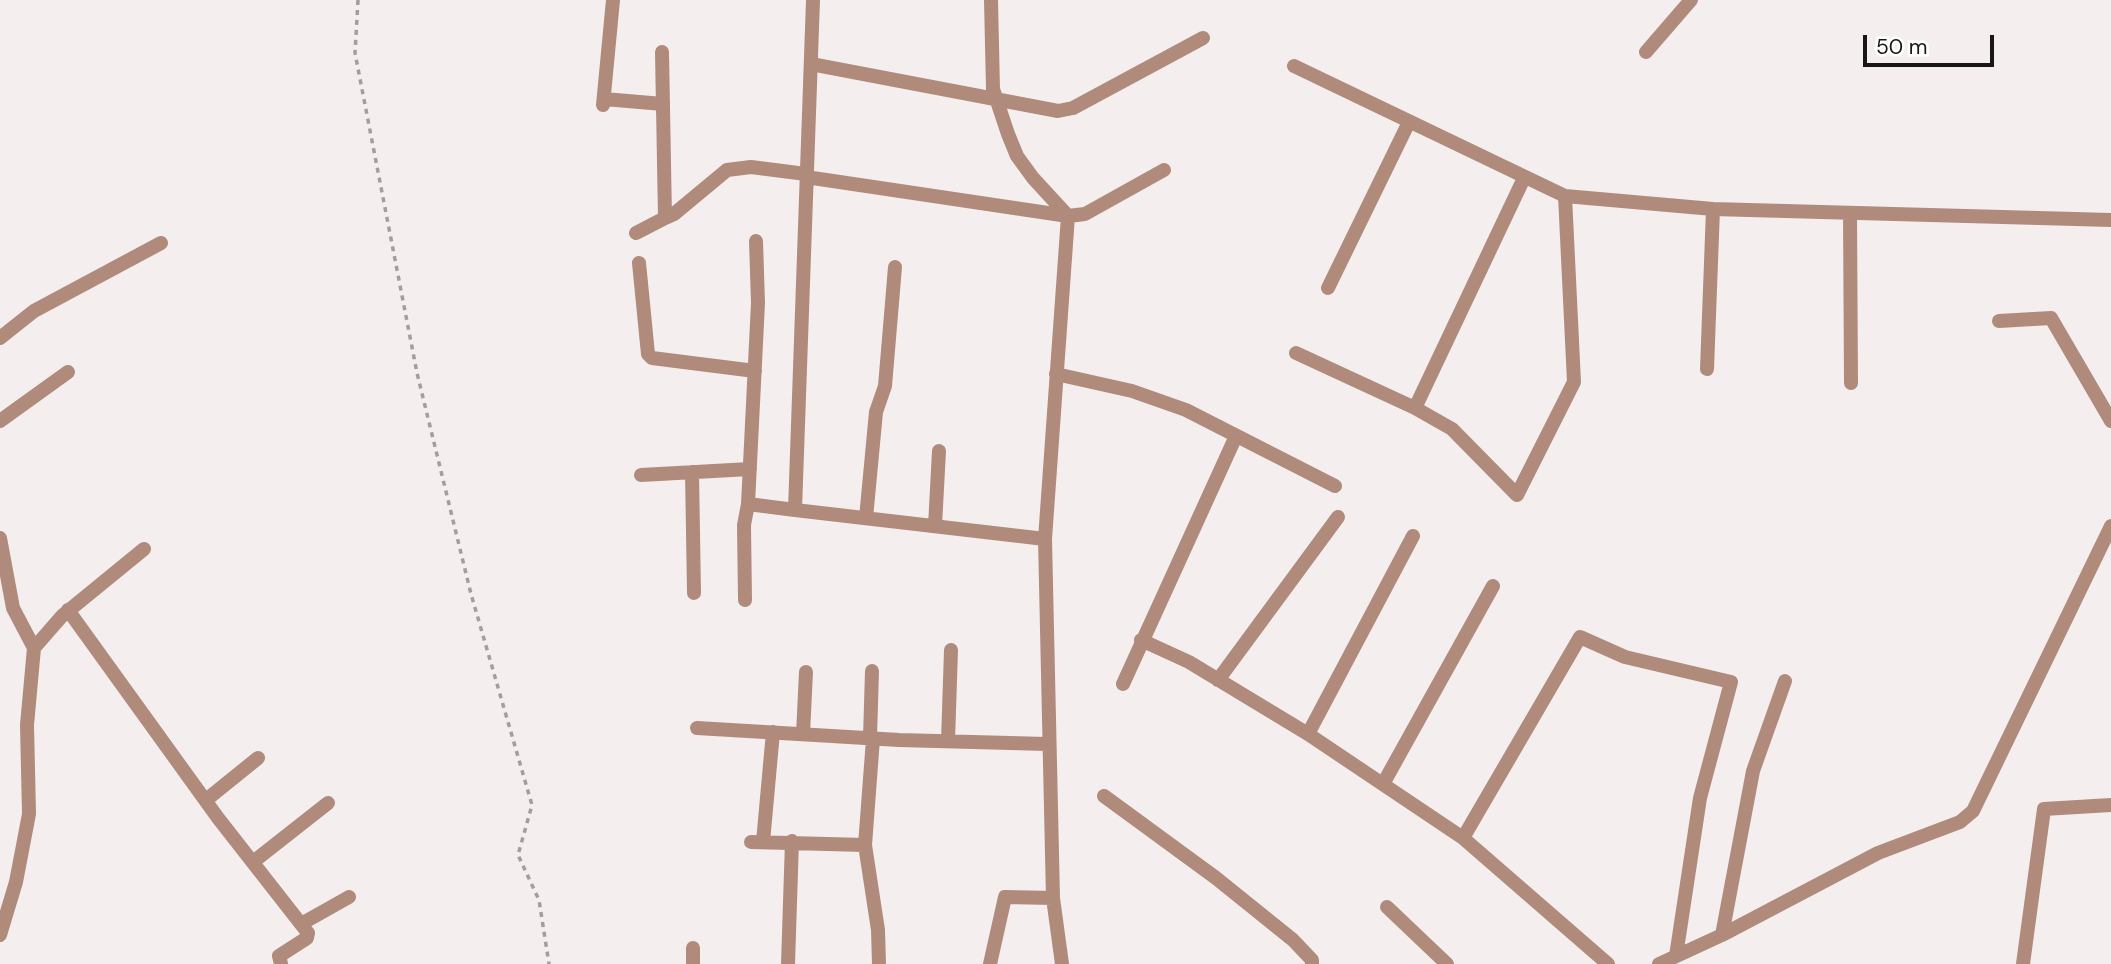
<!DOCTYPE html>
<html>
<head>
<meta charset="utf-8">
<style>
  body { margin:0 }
  #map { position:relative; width:2111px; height:964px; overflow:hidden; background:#f4efee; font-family:"DM Sans",sans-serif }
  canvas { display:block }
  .scale { position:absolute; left:1863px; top:35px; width:131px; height:32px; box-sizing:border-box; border:4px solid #181716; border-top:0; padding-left:9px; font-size:21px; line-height:24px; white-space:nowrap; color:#181716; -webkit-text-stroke:5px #fff; paint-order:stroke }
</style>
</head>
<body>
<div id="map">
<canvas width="2111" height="964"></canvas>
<div class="scale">50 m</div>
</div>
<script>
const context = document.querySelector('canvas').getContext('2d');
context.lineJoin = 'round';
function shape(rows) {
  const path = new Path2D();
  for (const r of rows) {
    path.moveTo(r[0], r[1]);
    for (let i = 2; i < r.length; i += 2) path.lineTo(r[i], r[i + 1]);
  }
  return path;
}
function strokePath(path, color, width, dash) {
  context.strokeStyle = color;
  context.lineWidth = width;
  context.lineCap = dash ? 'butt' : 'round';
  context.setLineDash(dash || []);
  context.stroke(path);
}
const path = shape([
  [358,0,355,53,417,373,471,594,532,805,518,855,539,900,549,964]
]);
const street = shape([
  [813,0,795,510,1045,539,1053,898,1062,964],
  [991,0,993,89,1008,134,1017,156,1033,178,1068,216,1045,539],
  [662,52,665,218,674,214,727,170,751,167,806,174],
  [1646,52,1691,0],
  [811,64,1058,111,1073,108,1203,38],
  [1294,66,1565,196,1713,209,2111,220],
  [604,99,663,104],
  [603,105,613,0],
  [806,177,1068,216,1085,214,1164,170],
  [1850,213,1851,383],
  [636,233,665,218],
  [756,241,758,303,748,504,795,510],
  [639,263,648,354,652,358,755,371],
  [1328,288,1409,122],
  [1999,321,2051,318,2111,421],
  [0,338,34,311,161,243],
  [1296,353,1415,408,1452,429,1517,495,1574,382,1565,196],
  [1707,369,1713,209],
  [1056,374,1132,391,1186,410,1335,486],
  [1415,408,1524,178],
  [0,421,68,372],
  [692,472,694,593],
  [641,475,750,469],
  [866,518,876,412,885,386,895,267],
  [935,526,939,451],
  [0,538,13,608,34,648,27,725,29,814,16,882,0,935],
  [745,600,744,525,748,504],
  [68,610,218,818,308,933,307,938,279,956,281,964],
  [1141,640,1189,662,1308,734,1463,838,1608,964],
  [34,648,62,616,144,549],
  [1218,680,1338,517],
  [1123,684,1236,436],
  [697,728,899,740,1047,744],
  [803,734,806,672],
  [1308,734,1413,536],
  [870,738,872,671],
  [873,739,865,845,878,930,879,964],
  [948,741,951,650],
  [1383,784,1493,586],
  [1104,796,1216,878,1293,940,1312,960,1312,964],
  [206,800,258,758],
  [1463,838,1580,637,1625,657,1731,682,1700,798,1676,956],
  [751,842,865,845],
  [763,842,773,732],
  [253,862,328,803],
  [1387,907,1447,964],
  [301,924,349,897],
  [1722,935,1753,771,1785,681],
  [693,948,693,964],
  [788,964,792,841],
  [990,964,1005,897,1053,898],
  [1659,964,1722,935,1878,853,1960,822,1973,811,2111,526],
  [2023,964,2044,809,2111,805]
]);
strokePath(path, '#a29e9d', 3.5, [5, 5]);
strokePath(street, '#b08b7c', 14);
</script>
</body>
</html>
